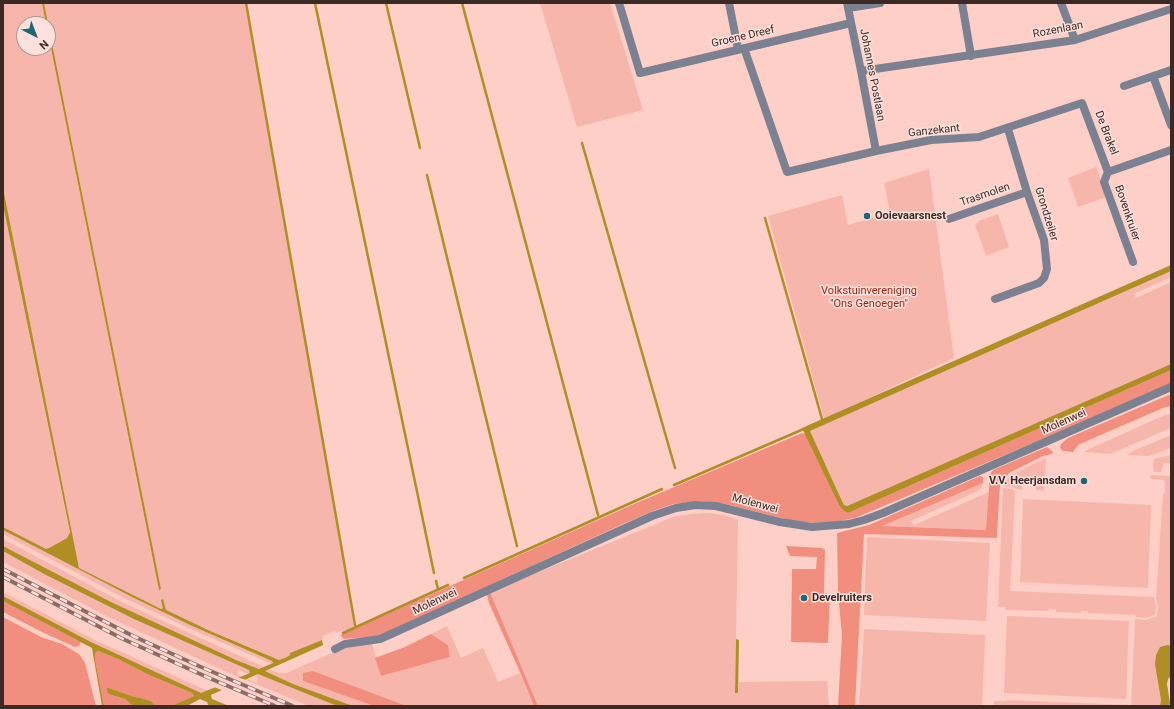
<!DOCTYPE html>
<html>
<head>
<meta charset="utf-8">
<style>
  body { margin:0 }
  #map { position:relative; width:1174px; height:709px; overflow:hidden; background:#fecfc6; font-family:Roboto,sans-serif }
  canvas { display:block }
  .frame { position:absolute; inset:0; border:4px solid #3b2926; pointer-events:none }
  .north { position:absolute; left:16px; top:16px; width:40px; height:40px; box-sizing:border-box; background:#fee1dc; border:1px solid #b09793; border-radius:50%; rotate:138deg; font-size:11px; font-weight:700; line-height:16px; text-align:center; color:#3b2926 }
  .north::after { content:''; display:block; margin:auto; width:14px; height:18px; background:#1d6772; clip-path:polygon(50% 0,100% 100%,50% 72%,0 100%) }
</style>
</head>
<body>
<div id="map">
<canvas width="1174" height="709"></canvas>
<div class="frame"></div>
<div class="north">N</div>
</div>
<script>
const context = document.querySelector('canvas').getContext('2d');
context.lineJoin = 'round';
function fillPath(path, color) {
  context.fillStyle = color;
  context.fill(path, 'evenodd');
}
function shape(rows) {
  const path = new Path2D();
  for (const r of rows) {
    path.moveTo(r[0], r[1]);
    for (let i = 2; i < r.length; i += 2) path.lineTo(r[i], r[i + 1]);
  }
  return path;
}
function strokePath(path, color, width, dash) {
  context.strokeStyle = color;
  context.lineWidth = width;
  context.lineCap = dash ? 'butt' : 'round';
  context.setLineDash(dash || []);
  context.stroke(path);
}
function label(font, color, halo, rows, align = 'center') {
  context.font = font + ' Roboto,sans-serif';
  context.lineWidth = 3;
  context.setLineDash([]);
  context.textBaseline = 'middle';
  context.strokeStyle = halo;
  context.fillStyle = color;
  for (const [text, x, y, turn = 0] of rows) {
    context.save();
    context.translate(x, y);
    context.rotate((+turn || 0) * Math.PI / 180);
    context.textAlign = isNaN(turn) ? turn : align;
    if (halo) context.strokeText(text, 0, 0);
    context.fillText(text, 0, 0);
    context.restore();
  }
}
const green = shape([
  [3,3,42,3,46,24,24,24,24,48,48,48,48,33,159,590,161,589,44,3,245,3,354,626,353,628,336,633,335,631,322,636,323,639,322,640,290,653,290,655,285,658,279,660,183,619,165,610,165,607,161,609,79,568,3,188],
  [540,3,610,3,643,110,577,127],
  [1096,167,1107,197,1078,207,1068,178],
  [929,169,954,358,824,419,768,216,842,195,848,225,890,213,884,183],
  [3,205,69,530,69,536,67,538,48,549,46,549,37,545,3,527],
  [998,214,1009,247,986,256,975,225,979,223,978,221],
  [1171,271,1171,277,1134,294,1136,298,1171,282,1171,364,847,506,844,505,810,431],
  [1171,414,1171,428,1110,454,1084,452,1089,449,1165,415],
  [1171,435,1171,448,1149,456,1127,455,1133,451],
  [1171,455,1171,463,1164,463,1161,472,1154,472,1153,467,1154,459],
  [1043,459,1046,459,1044,491,1036,490,1036,484,1022,484,1022,490,1016,489,1013,487,1003,486,1008,478,1012,475],
  [1151,475,1171,476,1171,646,1168,645,1160,690,1161,700,1160,706,994,706,994,701,1007,701,1007,700,1131,705,1135,619,1146,620,1157,616,1158,608,1156,598,1163,494,1165,494,1165,483,1164,480,1151,479],
  [983,483,982,487,978,491,911,521,914,525,989,492,986,530,881,526],
  [1003,488,1012,489,1015,491,1010,591,1154,597,1156,607,1155,615,1146,618,1136,617,1135,615,1088,613,1088,611,1081,611,1081,613,1056,612,1056,609,1049,609,1049,611,1005,610,1005,607,998,607],
  [1023,499,1151,505,1148,588,1020,582],
  [708,513,724,515,738,520,735,693,738,693,739,682,827,681,829,706,538,706,490,592,673,517,691,514],
  [3,530,134,598,190,625,272,661,272,664,188,628,126,599,3,534],
  [867,537,990,543,986,621,864,615],
  [3,539,124,603,264,667,259,669,236,660,109,601,3,546],
  [3,551,44,574,114,609,249,670,250,673,248,674,239,670,237,674,242,677,240,678,106,616,3,562],
  [3,592,95,640,208,691,201,693,91,642,3,596],
  [1007,616,1129,621,1126,699,1004,693],
  [447,626,461,658,483,648,498,682,520,673,534,706,407,706,313,671,303,681,374,706,353,706,293,684,265,671,269,669,278,673,286,673,341,649,372,643,381,676,450,657,448,645,431,634],
  [864,629,985,635,982,706,859,706],
  [258,674,267,677,337,706,309,706,246,680,248,679,256,683,258,678,255,677]
]);
const forest = shape([
  [1171,370,1171,385,855,518,834,522,813,523,794,521,721,503,700,501,674,504,653,511,623,524,379,636,344,639,340,635,634,504,802,433,806,434,839,505,848,513],
  [1171,394,1171,406,1163,408,1089,440,1078,445,1073,452,1063,451,1060,448,1061,444,1068,438],
  [1047,447,1053,452,1052,454,1043,456,1009,473,1004,480,1000,486,999,499,997,538,864,534,855,706,838,706,842,635,838,593,837,533,869,525,980,476,983,477,983,483,882,526,986,530,990,474,993,470],
  [786,546,822,548,825,550,824,593,830,594,828,643,791,642,792,569,816,569,817,557,790,556],
  [490,592,538,706,534,706,520,672,489,603,487,594],
  [3,601,81,642,79,646,75,647,44,633,3,612],
  [3,617,41,637,62,644,79,654,85,663,96,706,3,706],
  [431,634,448,645,450,657,381,676,375,658,405,647],
  [98,651,118,659,149,675,192,693,194,696,171,706,155,706,151,701,141,698,135,697,106,687,108,694,125,699,133,706,104,706,95,659,95,653],
  [313,671,407,706,374,706,303,681,303,673]
]);
const water = shape([
  [42,3,44,3,161,589,159,590,48,33,48,24,46,24],
  [3,188,79,568,161,609,163,608,161,600,163,599,166,610,208,630,279,660,285,658,290,655,290,653,322,640,323,645,321,646,265,671,293,684,353,706,337,706,258,674,211,695,212,699,229,706,218,706,215,705,209,706,207,702,200,699,187,706,171,706,194,696,192,693,149,675,118,659,98,651,95,653,95,659,104,706,102,706,92,648,3,601,3,596,91,642,201,693,250,673,249,670,134,619,44,574,3,551,3,546,109,601,236,660,259,669,273,663,272,661,190,625,134,598,3,530,3,527,46,549,51,547,67,538,70,532,3,205],
  [1171,265,1171,271,810,431,842,501,844,505,847,506,1171,364,1171,370,848,513,844,511,839,505,802,428],
  [736,639,739,640,738,693,735,693],
  [1168,645,1171,646,1171,676,1168,679,1167,684,1170,703,1169,706,1160,706,1161,700,1155,664,1156,655,1160,647],
  [106,687,135,697,141,698,151,701,155,706,133,706,125,699,108,694]
]);
const pier = shape([
  [237,677,249,681,224,691,214,687]
]);
const stream = shape([
  [246,3,355,625],
  [315,3,434,573],
  [386,3,420,148],
  [462,3,598,515],
  [582,143,675,468],
  [427,175,517,546],
  [765,218,822,419],
  [674,485,806,428],
  [464,578,662,489],
  [436,581,438,589],
  [343,633,448,585]
]);
const minor = shape([
  [619,3,640,73,851,23],
  [729,3,738,49],
  [847,3,861,71,876,151],
  [962,3,971,56],
  [1061,3,1075,40],
  [848,8,880,3],
  [744,48,787,172,876,151,931,140,979,137,1082,103,1108,172],
  [861,71,1075,40,1171,9],
  [1153,76,1171,125],
  [1124,86,1171,70],
  [1108,172,1104,182,1133,262],
  [1108,172,1171,150],
  [949,219,1027,192],
  [995,299,1039,283,1044,278,1047,269,1044,240,1027,192,1008,129],
  [335,649,345,644,380,639,389,635,652,516,676,508,695,505,716,506,780,522,812,527,849,524,864,520,883,513,1171,387]
]);
const rail = shape([
  [3,569,133,636,201,667,293,706],
  [3,577,123,639,209,678,275,706]
]);
const markers = [
  [867,216,4,"#1d6772"],
  [1084,481,4,"#1d6772"],
  [804,598,4,"#1d6772"]
];
const streetNames = [
  ["Rozenlaan",1058,30,-11],
  ["Groene Dreef",743,37,-13],
  ["Johannes Postlaan",872,75,79],
  ["Ganzekant",934,131,-6],
  ["De Brakel",1106,133,69],
  ["Trasmolen",985,195,-19],
  ["Bovenkruier",1127,213,71],
  ["Grondzeiler",1046,214,73],
  ["Molenwei",1064,422,-24],
  ["Molenwei",755,504,15],
  ["Molenwei",435,602,-25]
];
const poiNames = [
  ["Ooievaarsnest",875,216],
  ["V.V. Heerjansdam",1076,481,"right"],
  ["Develruiters",812,598]
];
const parkNames = [
  ["Volkstuinvereniging",869,291],
  ["\"Ons Genoegen\"",869,304]
];
fillPath(green, '#f7b6ab');
fillPath(forest, '#f18e7e');
fillPath(water, '#af8e24');
fillPath(pier, '#fecfc6');
strokePath(stream, '#af8e24', 2.5);
strokePath(minor, '#7b8190', 8);
strokePath(rail, '#8b6d68', 4);
strokePath(rail, '#fee1dc', 2.5, [8]);
for (const [x, y, r, color] of markers) {
  const dot = new Path2D();
  dot.arc(x, y, r, 0, 2 * Math.PI);
  context.fillStyle = color;
  context.fill(dot);
  strokePath(dot, '#fee1dc', 1.5);
}
label('11px', '#3b2926', '#fee1dc', streetNames);
label('bold 11px', '#3b2926', '#fee1dc', poiNames, 'left');
label('11px', '#982519', '#fee1dc', parkNames);
</script>
</body>
</html>
